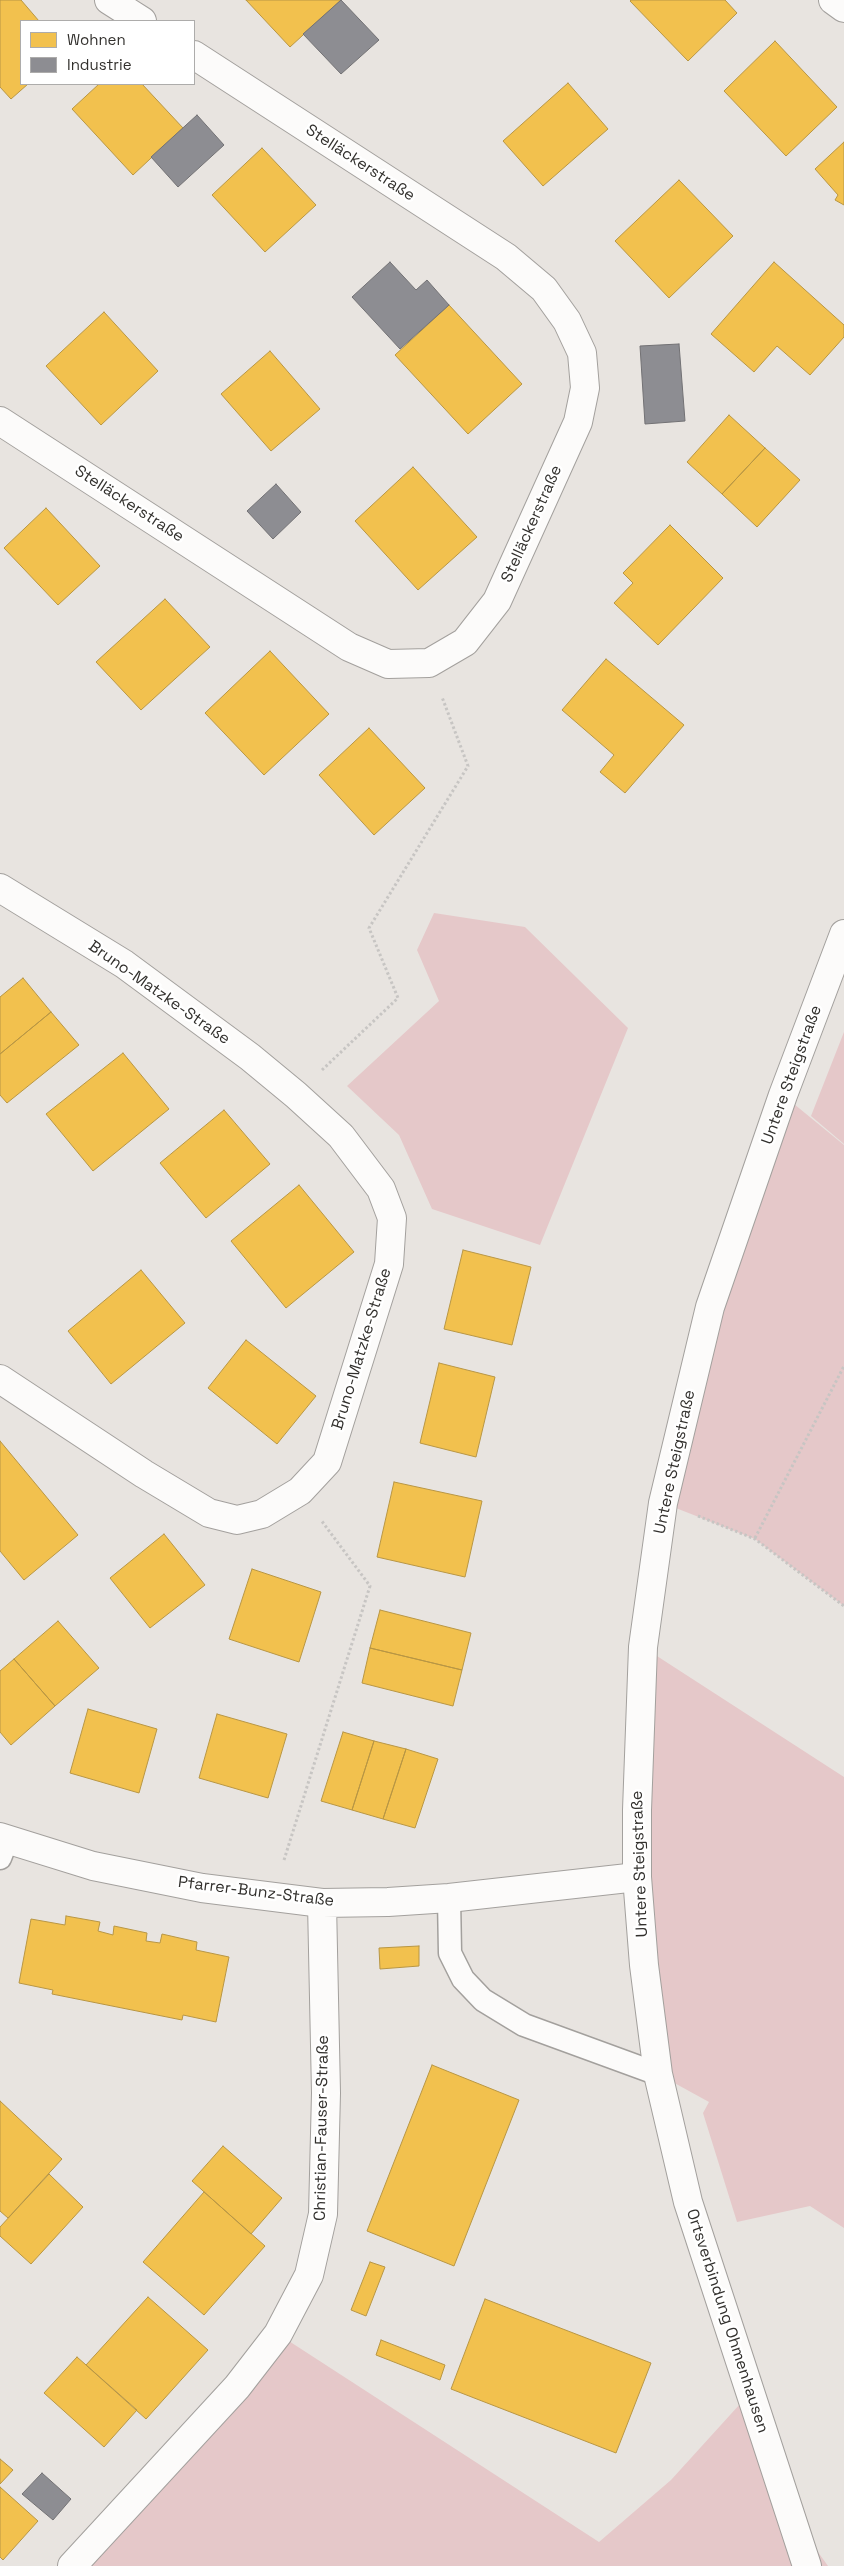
<!DOCTYPE html>
<html>
<head>
<meta charset="utf-8">
<style>
  body { margin:0 }
  #map { position:relative; width:844px; height:2566px; overflow:hidden; background:#e8e4e0; font-family:"Space Grotesk",sans-serif }
  canvas { display:block }
  .legend { position:absolute; left:20px; top:20px; width:175px; height:65px; box-sizing:border-box; background:#fff; border:1px solid #adacab; margin:0; padding:6px 9px; list-style:none; font-size:15px; color:#32302d }
  .legend li { display:flex; align-items:center; gap:10px; height:25px }
  .legend b { width:25px; border:1px solid #adacab }
</style>
</head>
<body>
<div id="map">
<canvas width="844" height="2566"></canvas>
<ul class="legend">
<li><b style="height:14px;background:#f2c14e"></b>Wohnen</li>
<li><b style="height:14px;background:#8d8d92"></b>Industrie</li>
</ul>
</div>
<script>
const context = document.querySelector('canvas').getContext('2d');
context.lineJoin = 'round';
function fillPath(path, color) {
  context.fillStyle = color;
  context.fill(path, 'evenodd');
}
function shape(rows) {
  const path = new Path2D();
  for (const r of rows) {
    path.moveTo(r[0], r[1]);
    for (let i = 2; i < r.length; i += 2) path.lineTo(r[i], r[i + 1]);
  }
  return path;
}
function strokePath(path, color, width, dash) {
  context.strokeStyle = color;
  context.lineWidth = width;
  context.lineCap = dash ? 'butt' : 'round';
  context.setLineDash(dash || []);
  context.stroke(path);
}
function label(font, color, halo, rows, align = 'center') {
  context.font = font + ' "Space Grotesk",sans-serif';
  context.lineWidth = 5;
  context.setLineDash([]);
  context.textBaseline = 'middle';
  context.strokeStyle = halo;
  context.fillStyle = color;
  for (const [text, x, y, turn = 0] of rows) {
    context.save();
    context.translate(x, y);
    context.rotate((+turn || 0) * Math.PI / 180);
    context.textAlign = isNaN(turn) ? turn : align;
    if (halo) context.strokeText(text, 0, 0);
    context.fillText(text, 0, 0);
    context.restore();
  }
}
const green = shape([
  [434,913,525,927,628,1028,540,1245,432,1209,399,1135,347,1086,439,1001,417,950],
  [844,1032,844,1144,811,1116],
  [783,1095,844,1145,844,1606,755,1539,663,1503],
  [643,1647,844,1777,844,2228,810,2206,737,2222,703,2113,709,2102,658,2074],
  [278,2334,599,2542,671,2480,750,2393,790,2513,828,2566,72,2566]
]);
const homes = shape([
  [0,0,21,0,39,21,21,21,21,84,28,84,11,99,0,87,0,0],
  [246,0,341,0,290,47,246,0],
  [631,0,725,0,737,13,688,61,630,1,631,0],
  [775,41,837,107,786,156,724,91,775,41],
  [568,83,608,129,543,186,503,141,568,83],
  [99,84,142,84,183,128,133,175,72,109,99,84],
  [844,142,844,205,835,200,838,195,815,169,844,142],
  [262,148,316,205,265,252,212,195,262,148],
  [679,180,733,236,669,298,615,241,679,180],
  [774,262,844,325,844,337,810,375,777,346,754,372,711,334,774,262],
  [449,305,522,384,468,434,395,355,449,305],
  [104,312,158,371,101,425,46,366,104,312],
  [270,351,320,409,271,451,221,394,270,351],
  [729,415,765,448,722,494,687,462,729,415],
  [765,448,800,480,757,527,722,494,765,448],
  [413,467,477,537,418,590,355,521,413,467],
  [46,508,100,566,58,605,4,548,46,508],
  [670,525,723,578,658,645,614,603,633,583,623,573,670,525],
  [165,599,210,647,141,710,96,662,165,599],
  [270,651,329,714,264,775,205,713,270,651],
  [606,659,684,725,625,793,600,772,614,755,562,710,606,659],
  [369,728,425,788,374,835,319,775,369,728],
  [23,978,51,1012,0,1054,0,997,23,978],
  [51,1012,79,1045,7,1103,0,1095,0,1054,51,1012],
  [123,1053,169,1109,93,1171,46,1114,123,1053],
  [224,1110,270,1164,206,1218,160,1163,224,1110],
  [299,1185,354,1252,286,1308,231,1241,299,1185],
  [463,1250,531,1267,512,1345,444,1329,463,1250],
  [141,1270,185,1323,111,1384,68,1331,141,1270],
  [246,1340,316,1396,277,1444,208,1388,246,1340],
  [439,1363,495,1377,476,1457,420,1443,439,1363],
  [0,1441,78,1535,24,1580,0,1551,0,1441],
  [394,1482,482,1501,465,1577,377,1557,394,1482],
  [164,1534,205,1585,150,1628,110,1578,164,1534],
  [252,1569,321,1592,299,1662,229,1639,252,1569],
  [380,1610,471,1633,462,1670,370,1648,380,1610],
  [58,1621,99,1668,55,1706,14,1659,58,1621],
  [370,1648,462,1670,453,1706,362,1683,370,1648],
  [14,1659,55,1706,11,1745,0,1732,0,1671,14,1659],
  [88,1709,157,1729,139,1793,70,1773,88,1709],
  [217,1714,287,1734,268,1798,199,1778,217,1714],
  [343,1732,374,1741,352,1810,321,1801,343,1732],
  [374,1741,406,1749,383,1819,352,1810,374,1741],
  [406,1749,438,1759,415,1828,383,1819,406,1749],
  [66,1916,100,1922,98,1931,113,1935,114,1926,147,1933,146,1941,160,1943,162,1934,197,1942,196,1950,229,1957,216,2022,183,2015,182,2020,52,1994,53,1990,19,1983,31,1919,65,1925,66,1916],
  [419,1946,419,1966,380,1969,379,1948,419,1946],
  [432,2065,519,2100,454,2266,367,2231,432,2065],
  [0,2101,62,2159,8,2218,0,2211,0,2101],
  [223,2146,282,2198,251,2234,192,2181,223,2146],
  [49,2174,83,2207,31,2264,0,2236,0,2227,49,2174],
  [204,2192,265,2246,204,2315,143,2262,204,2192],
  [370,2262,385,2267,366,2316,351,2310,370,2262],
  [148,2297,208,2350,146,2419,86,2365,148,2297],
  [485,2299,651,2363,616,2453,451,2389,485,2299],
  [381,2340,445,2365,440,2380,376,2355,381,2340],
  [77,2357,137,2410,104,2447,44,2393,77,2357],
  [0,2459,13,2470,0,2484,0,2459],
  [0,2487,38,2521,3,2560,0,2557,0,2487]
]);
const industry = shape([
  [341,0,379,40,341,74,303,34,341,0],
  [197,115,224,145,178,187,151,157,197,115],
  [390,262,416,290,427,280,449,305,400,349,352,297,390,262],
  [679,344,685,421,645,424,640,346,679,344],
  [276,484,301,512,273,539,247,511,276,484],
  [42,2473,71,2499,53,2520,22,2494,42,2473]
]);
const path = shape([
  [322,1070,398,998,369,928,468,766,442,697],
  [698,1516,755,1539,844,1606],
  [755,1538,844,1366],
  [284,1860,370,1586,321,1520]
]);
const service = shape([
  [0,1858,7,1840],
  [449,1898,450,1953,463,1979,483,2000,524,2025,658,2074]
]);
const minor = shape([
  [109,0,142,21],
  [833,0,844,8],
  [0,421,349,647,388,664,429,663,465,642,497,601,578,422,585,388,582,353,567,321,544,289,506,257,194,55],
  [0,888,124,964,250,1057,296,1095,341,1136,381,1189,392,1218,389,1264,327,1462,300,1491,262,1514,237,1520,209,1513,144,1474,0,1379],
  [0,1837,93,1866,202,1888,322,1903,388,1902,449,1898,637,1877],
  [72,2566,237,2387,278,2334,309,2275,323,2214,326,2093,322,1903]
]);
const tertiary = shape([
  [807,2566,688,2202,658,2074,644,1965,637,1877,637,1810,643,1647,663,1503,710,1307,783,1095,844,934]
]);
const streetNames = [
  ["Stelläckerstraße",360,163,33],
  ["Stelläckerstraße",129,504,33],
  ["Stelläckerstraße",532,524,-66],
  ["Bruno-Matzke-Straße",159,993,35],
  ["Untere Steigstraße",792,1075,-70],
  ["Bruno-Matzke-Straße",362,1349,-73],
  ["Untere Steigstraße",675,1462,-78],
  ["Untere Steigstraße",640,1864,-92],
  ["Pfarrer-Bunz-Straße",256,1892,7],
  ["Christian-Fauser-Straße",322,2128,-89],
  ["Ortsverbindung Ohmenhausen",727,2321,72]
];
fillPath(green, '#e5c8c9');
fillPath(homes, '#f2c14e');
strokePath(homes, '#b89644', 1);
fillPath(industry, '#8d8d92');
strokePath(industry, '#727174', 1);
strokePath(service, '#a3a09d', 25);
strokePath(minor, '#a3a09d', 30);
strokePath(tertiary, '#a3a09d', 30);
strokePath(path, '#c7c5c3', 3, [2.5, 2.5]);
strokePath(service, '#fcfbfa', 22);
strokePath(minor, '#fcfbfa', 28);
strokePath(tertiary, '#fcfbfa', 28);
label('16px', '#32302d', '#fff', streetNames);
</script>
</body>
</html>
